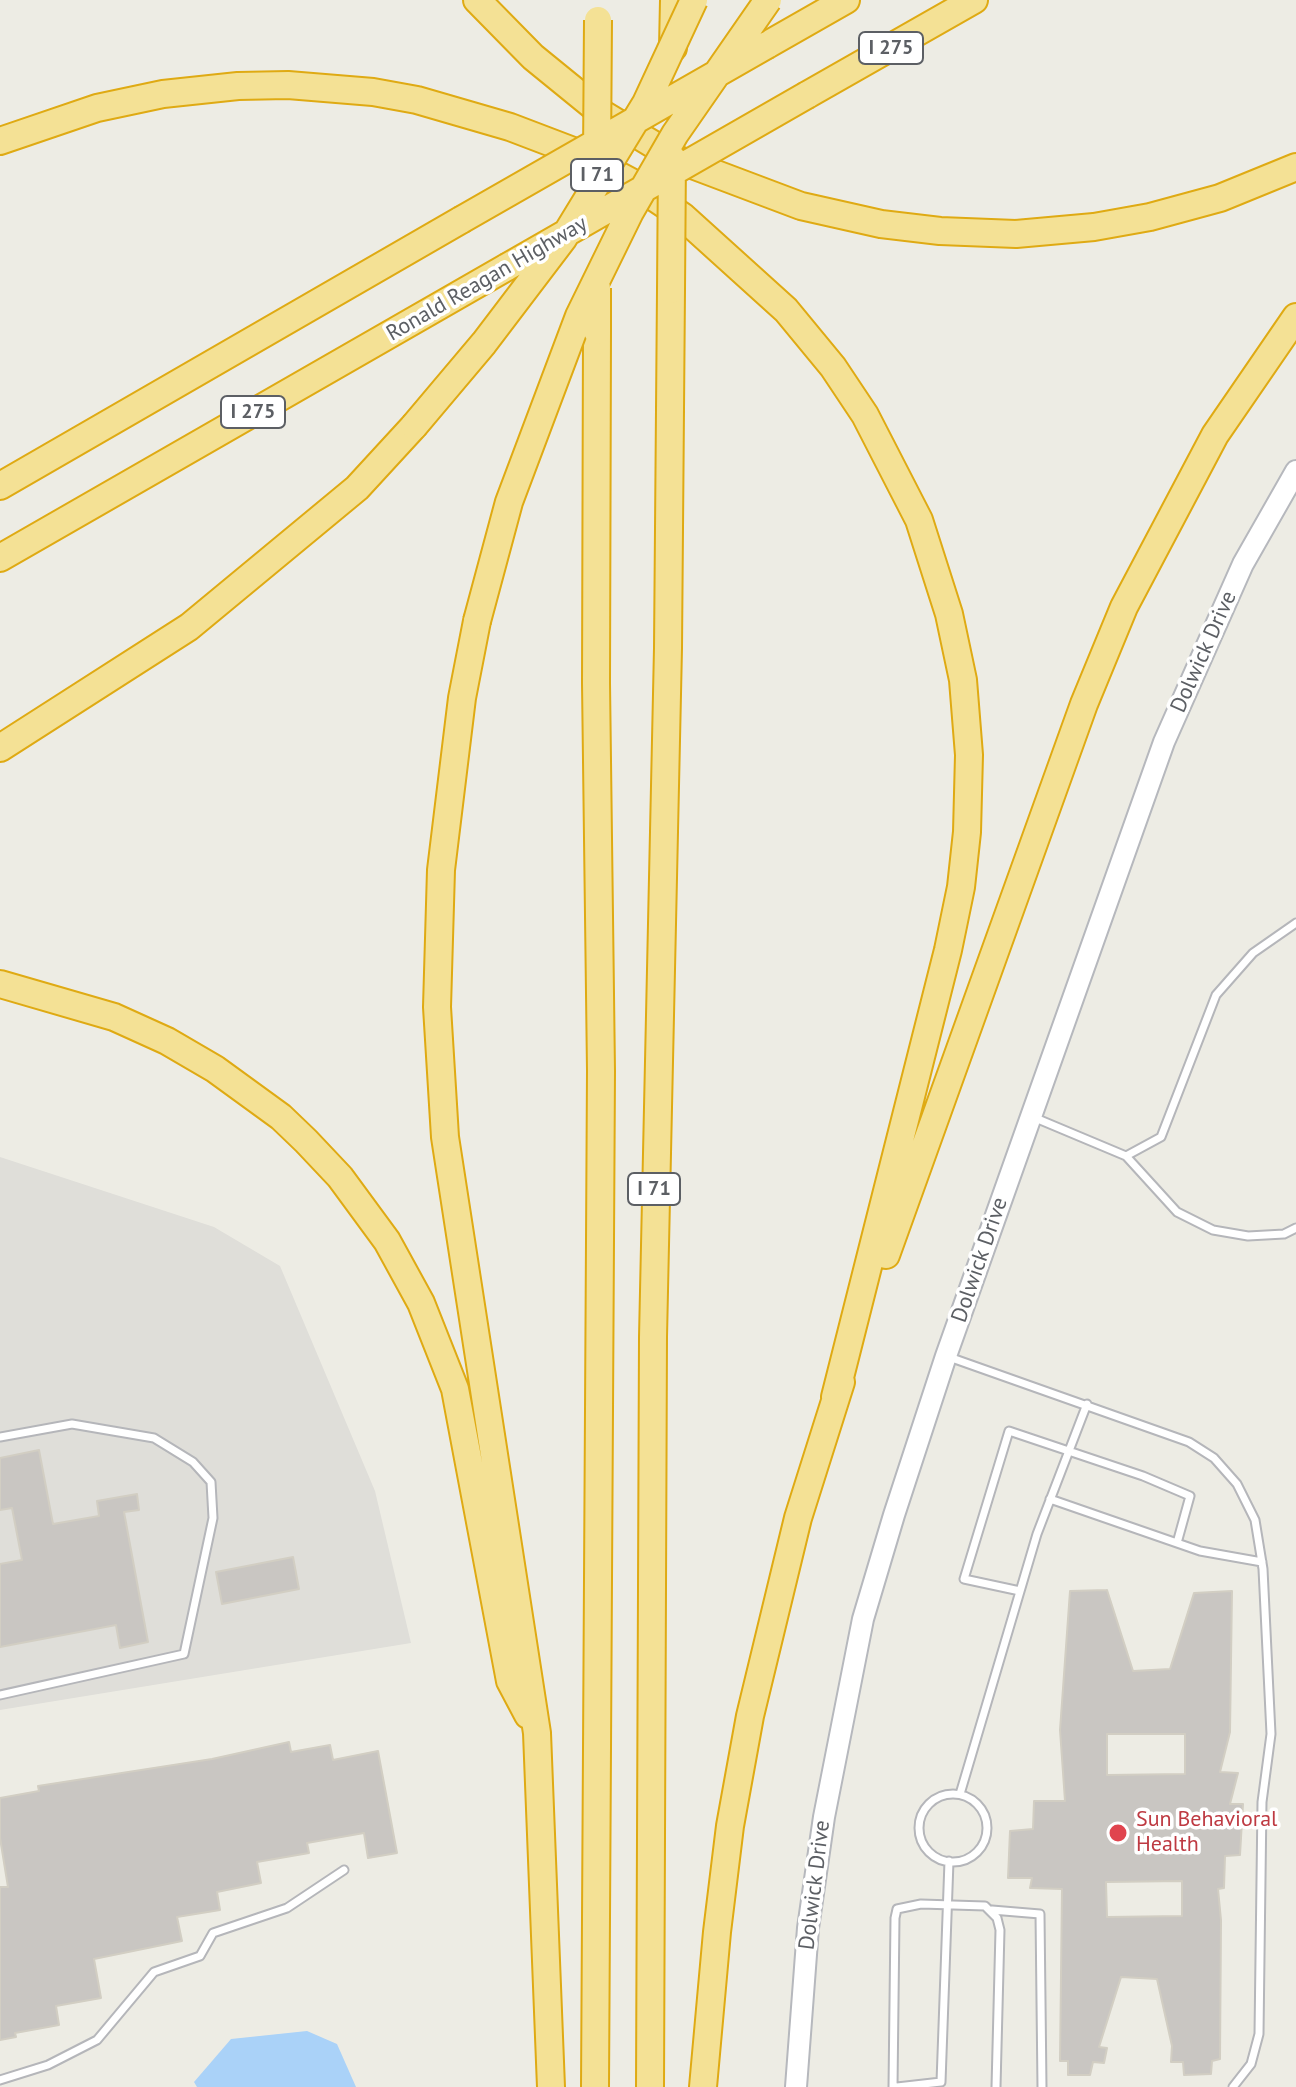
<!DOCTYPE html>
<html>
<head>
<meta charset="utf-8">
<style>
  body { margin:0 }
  canvas { display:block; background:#edece4 }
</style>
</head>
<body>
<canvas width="1296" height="2087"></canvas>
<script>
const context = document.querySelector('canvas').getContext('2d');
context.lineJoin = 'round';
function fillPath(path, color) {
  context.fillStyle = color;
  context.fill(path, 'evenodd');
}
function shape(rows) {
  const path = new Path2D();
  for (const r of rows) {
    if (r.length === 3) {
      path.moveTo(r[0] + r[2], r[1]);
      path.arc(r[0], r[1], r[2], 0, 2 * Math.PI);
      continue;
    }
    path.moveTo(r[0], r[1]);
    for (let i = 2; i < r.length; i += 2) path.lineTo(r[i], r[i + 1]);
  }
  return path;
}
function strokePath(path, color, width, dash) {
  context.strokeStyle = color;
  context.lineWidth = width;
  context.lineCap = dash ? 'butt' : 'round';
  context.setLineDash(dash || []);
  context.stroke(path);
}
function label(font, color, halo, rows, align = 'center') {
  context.font = font + ' "PT Sans",sans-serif';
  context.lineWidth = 7;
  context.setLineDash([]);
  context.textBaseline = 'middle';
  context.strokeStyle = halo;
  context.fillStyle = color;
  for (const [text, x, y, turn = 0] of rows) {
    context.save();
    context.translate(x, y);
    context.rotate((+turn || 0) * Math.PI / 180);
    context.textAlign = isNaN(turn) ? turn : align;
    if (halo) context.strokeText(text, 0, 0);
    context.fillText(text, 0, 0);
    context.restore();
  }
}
const industrial = shape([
  [0,1157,214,1227,280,1266,375,1491,411,1643,0,1710]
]);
const water = shape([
  [307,2031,337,2044,356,2087,197,2087,194,2082,231,2039]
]);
const building = shape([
  [39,1450,53,1524,99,1516,97,1501,137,1494,139,1510,124,1512,148,1642,120,1648,116,1625,0,1647,0,1564,22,1560,12,1508,0,1510,0,1458,39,1450],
  [293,1557,299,1589,222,1604,216,1572,293,1557],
  [1107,1590,1133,1671,1170,1669,1194,1593,1232,1591,1230,1732,1220,1772,1238,1773,1230,1804,1243,1804,1240,1855,1225,1856,1224,1888,1218,1889,1221,1920,1220,2059,1212,2061,1211,2074,1184,2075,1183,2062,1171,2062,1172,2046,1157,1979,1121,1977,1099,2047,1107,2048,1104,2063,1093,2062,1090,2075,1068,2075,1068,2061,1060,2061,1062,1889,1030,1888,1032,1878,1008,1878,1010,1831,1033,1829,1034,1801,1065,1801,1060,1730,1070,1591,1107,1590],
  [1107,1734,1185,1734,1185,1774,1107,1775,1107,1734],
  [1182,1881,1182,1916,1107,1917,1106,1882,1182,1881],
  [289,1742,291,1752,330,1745,333,1760,378,1751,397,1853,368,1858,364,1833,307,1843,309,1853,257,1862,261,1883,217,1892,220,1910,177,1917,182,1941,94,1959,101,1998,56,2006,59,2025,15,2033,16,2037,0,2040,0,1887,8,1887,0,1838,0,1798,39,1791,38,1786,212,1759,289,1742]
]);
const lane = shape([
  [1033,1117,1126,1156,1177,1212,1213,1230,1248,1236,1284,1234,1296,1228],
  [1126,1156,1161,1137,1216,995,1253,953,1296,923],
  [949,1357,1189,1442,1214,1458,1237,1484,1255,1520,1263,1569,1271,1734,1262,1802,1259,2034,1251,2064,1233,2087],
  [0,1437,72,1424,154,1438,193,1462,211,1482,213,1518,184,1654,0,1695],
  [1050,1499,1200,1551,1262,1562],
  [1020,1591,964,1579,1009,1431,1143,1476,1190,1496,1177,1543],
  [953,1828,34],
  [960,1794,1037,1534,1087,1404],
  [992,1910,1040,1914,1042,2087],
  [0,2080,48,2065,97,2040,154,1972,200,1956,213,1933,287,1908,344,1870],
  [893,2087,895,1918,897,1909,921,1904,985,1906,997,1918,1000,1930,996,2087],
  [897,2087,941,2082,949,1861]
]);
const secondary = shape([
  [796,2087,808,1928,824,1817,863,1619,894,1515,946,1356,1164,742,1243,564,1296,471]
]);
const highway = shape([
  [477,0,533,57,603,114,679,160,801,206,881,224,940,231,1016,234,1094,227,1150,217,1220,198,1296,167],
  [767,45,846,0],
  [673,48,674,0],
  [807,95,974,0],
  [0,141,97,108,163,94,238,86,288,85,373,92,417,100,510,127,573,151,631,182,682,216,786,310,833,367,865,415,919,520,949,614,963,680,969,755,967,832,961,887,948,950,835,1397],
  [0,486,461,220],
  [0,558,507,267],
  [477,621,462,698,441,870,437,1007,445,1137,537,1733,551,2087],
  [0,748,189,627,357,488,414,426],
  [0,984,114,1017,167,1041,215,1069,281,1117,306,1141,340,1177,387,1241,421,1303,455,1389,510,1681,528,1715],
  [886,1255,1084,704,1124,607,1215,435,1296,317],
  [595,2087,601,1071,596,683,597,331],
  [650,2087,653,1337,668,648,671,290],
  [703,2087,717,1932,730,1826,750,1716,798,1518,841,1382]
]);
const highwayBridge = shape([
  [597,156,598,20],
  [461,220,767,45],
  [507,267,807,95],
  [671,290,672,158],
  [597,331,597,288],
  [414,426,484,343,563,239,646,103,694,0],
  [477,621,509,502,579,316,630,212,675,134,768,0]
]);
const markers = [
  [1118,1833,10,"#e0444e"]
];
const shields = [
  [891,48,64],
  [597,175,52],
  [253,412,64],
  [654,1189,52]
];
const shieldNames = [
  ["I 275",891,48],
  ["I 71",597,175],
  ["I 275",253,412],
  ["I 71",654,1189]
];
const streetNames = [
  ["Ronald Reagan Highway",487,279,-30],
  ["Dolwick Drive",1204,652,-66],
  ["Dolwick Drive",980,1260,-71],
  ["Dolwick Drive",815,1885,-83]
];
const healthNames = [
  ["Sun Behavioral",1136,1820],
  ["Health",1136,1845]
];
fillPath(industrial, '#dfded9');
fillPath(water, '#aad2f8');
fillPath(building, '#c9c6c2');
strokePath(building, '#d2cec3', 2);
strokePath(lane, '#b5b6ba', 11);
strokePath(secondary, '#b6b8bd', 24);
strokePath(highway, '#dfaa13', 30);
strokePath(lane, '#fff', 7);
strokePath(secondary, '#fff', 20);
strokePath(highway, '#f4e195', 26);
strokePath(highwayBridge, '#dfaa13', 30, []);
strokePath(highwayBridge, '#f4e195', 26);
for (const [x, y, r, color] of markers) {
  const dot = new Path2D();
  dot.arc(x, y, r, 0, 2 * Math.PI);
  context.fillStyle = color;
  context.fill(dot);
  strokePath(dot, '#fff', 3);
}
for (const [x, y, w] of shields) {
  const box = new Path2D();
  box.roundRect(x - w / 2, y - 16, w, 32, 6);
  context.fillStyle = '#fff';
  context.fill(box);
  strokePath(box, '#5c5f64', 2);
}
label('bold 20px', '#5c5f64', null, shieldNames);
label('22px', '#5c5f64', '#fff', streetNames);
label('22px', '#be3a42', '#fff', healthNames, 'left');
</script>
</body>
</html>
